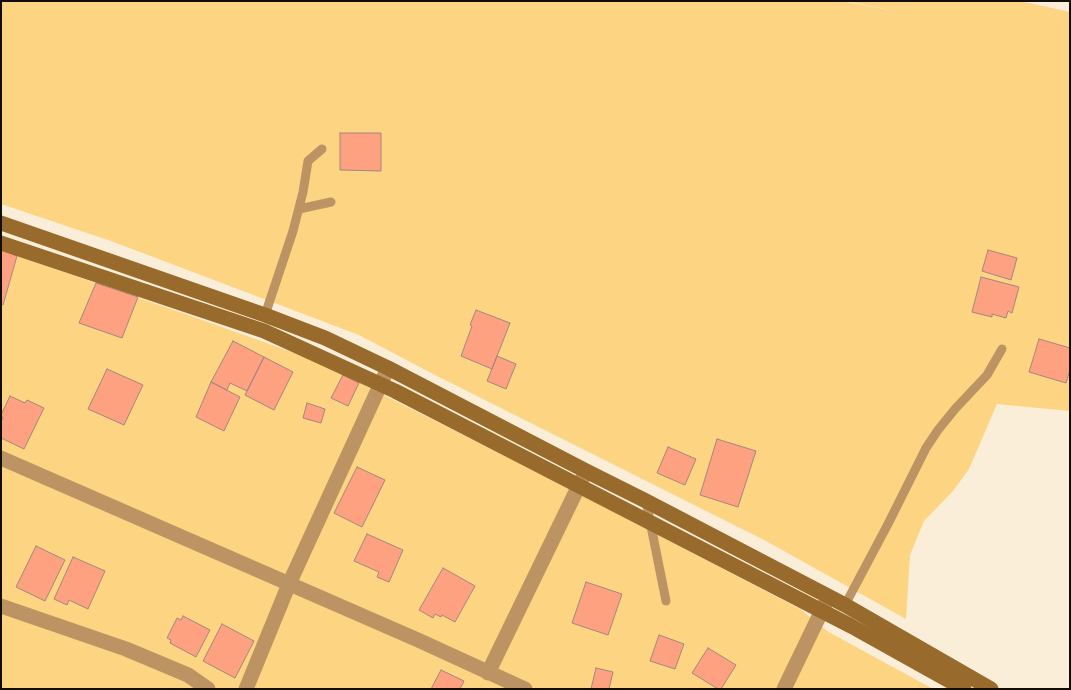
<!DOCTYPE html>
<html>
<head>
<meta charset="utf-8">
<style>
  body { margin:0 }
  #map { position:relative; width:1071px; height:690px; overflow:hidden; background:#faeed8; font-family:"DejaVu Sans",sans-serif }
  canvas { display:block }
  .frame { position:absolute; inset:0; border:2px solid #120e07; pointer-events:none }
</style>
</head>
<body>
<div id="map">
<canvas width="1071" height="690"></canvas>
<div class="frame"></div>
</div>
<script>
const context = document.querySelector('canvas').getContext('2d');
context.lineJoin = 'round';
function fillPath(path, color) {
  context.fillStyle = color;
  context.fill(path, 'evenodd');
}
function shape(rows) {
  const path = new Path2D();
  for (const r of rows) {
    path.moveTo(r[0], r[1]);
    for (let i = 2; i < r.length; i += 2) path.lineTo(r[i], r[i + 1]);
  }
  return path;
}
function strokePath(path, color, width, dash) {
  context.strokeStyle = color;
  context.lineWidth = width;
  context.lineCap = dash ? 'butt' : 'round';
  context.setLineDash(dash || []);
  context.stroke(path);
}
const green = shape([
  [1,1,841,1,900,12,846,1,1020,1,1070,12,1070,411,997,404,969,469,953,491,924,521,910,555,906,619,766,541,433,374,359,335,111,241,1,204],
  [17,256,191,316,314,360,537,472,800,609,827,631,933,689,1,689,1,304,3,305]
]);
const building = shape([
  [340,133,381,133,381,171,340,170,340,133],
  [1,249,17,256,3,305,1,304,1,249],
  [988,250,1017,258,1011,280,982,271,988,250],
  [981,277,1019,287,1012,313,1008,311,1006,318,992,314,992,317,972,312,981,277],
  [96,283,138,297,122,338,79,323,96,283],
  [476,310,510,323,492,369,461,356,472,326,470,325,476,310],
  [1039,339,1070,348,1070,370,1066,383,1029,372,1039,339],
  [233,341,264,357,247,391,230,383,227,390,211,382,233,341],
  [497,356,516,364,506,389,487,381,497,356],
  [264,357,293,372,274,410,245,395,264,357],
  [107,369,143,385,124,425,88,409,107,369],
  [343,375,359,383,348,406,331,398,343,375],
  [211,382,240,397,224,431,196,417,211,382],
  [10,396,25,403,27,400,44,408,24,449,1,438,1,422,3,418,1,415,10,396],
  [307,403,325,409,321,423,303,418,307,403],
  [717,439,756,451,738,507,700,495,717,439],
  [668,447,696,459,685,485,657,473,668,447],
  [357,467,385,480,362,527,334,513,357,467],
  [367,534,403,550,389,582,377,577,379,572,354,561,367,534],
  [36,546,65,560,45,601,16,587,36,546],
  [73,557,105,571,88,609,69,600,67,605,54,599,73,557],
  [443,568,475,586,455,622,442,615,441,617,435,614,433,618,419,610,443,568],
  [586,582,622,594,608,635,572,623,586,582],
  [183,616,210,630,196,657,170,643,171,640,167,638,177,618,181,620,183,616],
  [222,624,254,641,235,678,203,661,222,624],
  [659,635,684,644,675,669,650,661,659,635],
  [708,648,736,665,721,689,718,689,692,673,708,648],
  [596,668,613,672,609,689,591,689,596,668],
  [441,670,464,681,460,689,431,689,441,670]
]);
const lane = shape([
  [299,209,331,202],
  [265,315,293,231,303,192,308,161,322,149],
  [646,501,666,601],
  [845,605,888,524,926,448,938,430,955,409,987,375,1002,349]
]);
const street = shape([
  [1,458,418,640,525,689],
  [1,606,126,649,188,675,208,689],
  [488,673,586,471],
  [246,689,289,584,388,368],
  [784,689,827,600]
]);
const secondary = shape([
  [1,223,265,315,325,338,388,368,586,471,646,501,845,605,991,689],
  [1,243,264,331,395,391,851,626,964,689]
]);
fillPath(green, '#fcd482');
fillPath(building, '#fea181');
strokePath(building, '#a18881', 1);
strokePath(lane, '#bc9463', 9);
strokePath(street, '#bc9463', 15);
strokePath(secondary, '#986a2b', 15);
</script>
</body>
</html>
